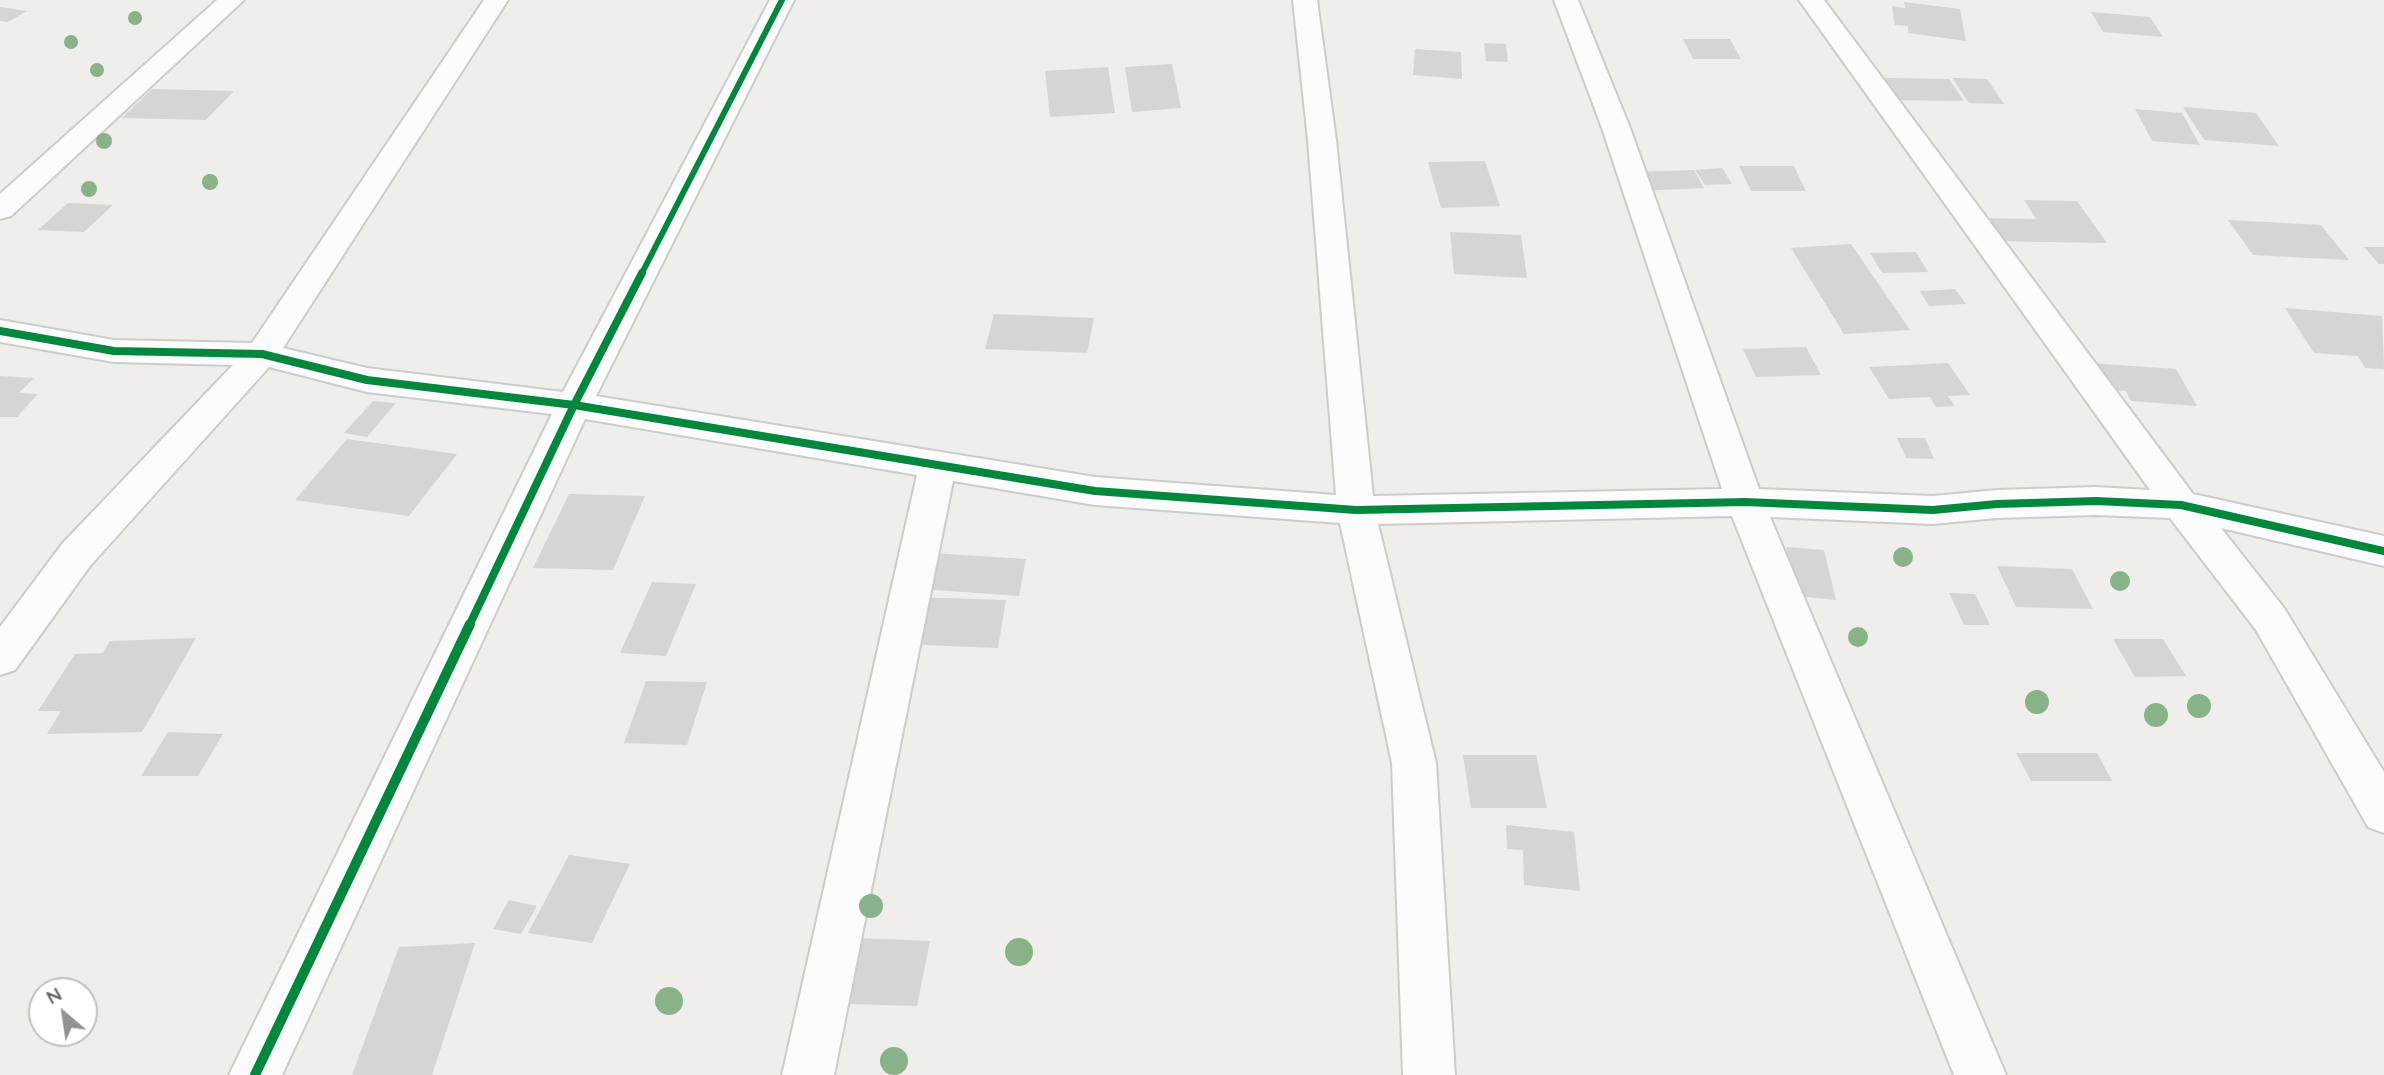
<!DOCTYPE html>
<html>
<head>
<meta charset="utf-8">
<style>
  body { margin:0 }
  #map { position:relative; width:2384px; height:1075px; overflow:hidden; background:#efeeea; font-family:Quicksand,sans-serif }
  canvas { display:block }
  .north { position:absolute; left:28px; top:977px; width:70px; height:70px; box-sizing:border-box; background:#fff; border:2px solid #bfc1c3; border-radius:50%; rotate:331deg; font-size:19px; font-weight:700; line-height:28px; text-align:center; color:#5f6368 }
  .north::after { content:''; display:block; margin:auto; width:24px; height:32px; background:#919496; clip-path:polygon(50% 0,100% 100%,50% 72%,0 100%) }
</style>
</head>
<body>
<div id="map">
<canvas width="2384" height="1075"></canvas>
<div class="north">N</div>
</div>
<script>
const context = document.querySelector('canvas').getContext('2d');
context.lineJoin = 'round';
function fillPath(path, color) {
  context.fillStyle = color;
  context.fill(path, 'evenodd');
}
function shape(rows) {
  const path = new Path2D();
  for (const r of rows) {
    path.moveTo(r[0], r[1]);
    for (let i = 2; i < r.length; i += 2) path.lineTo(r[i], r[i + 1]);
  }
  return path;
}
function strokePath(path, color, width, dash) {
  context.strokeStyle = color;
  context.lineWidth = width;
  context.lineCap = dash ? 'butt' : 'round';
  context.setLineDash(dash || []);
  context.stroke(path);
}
const building = shape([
  [1904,2,1960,9,1966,41,1908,33,1908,26,1895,25,1892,6,1905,8],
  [0,7,27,11,8,22,0,21],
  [2091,12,2150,17,2163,37,2103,32],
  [1683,39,1730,39,1741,59,1693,59],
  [1484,43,1506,44,1508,62,1486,61],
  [1415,49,1461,52,1462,79,1413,75],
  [1172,64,1181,108,1132,112,1125,67],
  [1108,67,1115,113,1050,117,1045,71],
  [1884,78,1949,79,1964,101,1897,100],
  [1952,78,1987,79,2004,104,1969,103],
  [152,89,234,91,206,120,122,118],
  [2183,107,2256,113,2279,146,2204,140],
  [2135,109,2182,113,2200,145,2152,141],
  [1485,161,1500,206,1441,208,1428,162],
  [1739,166,1794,166,1806,191,1751,191],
  [1722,168,1732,184,1705,185,1695,170],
  [1694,170,1704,188,1641,191,1632,172],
  [2024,200,2077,201,2107,243,1988,241,1975,218,2036,219],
  [68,203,113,205,84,232,38,230],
  [2228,220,2321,225,2349,260,2253,255],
  [1450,232,1521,235,1527,278,1454,274],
  [1851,244,1910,330,1844,334,1791,248],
  [2364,247,2384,247,2384,264,2379,264],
  [1916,252,1928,272,1882,273,1870,253],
  [1955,289,1966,304,1929,306,1920,291],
  [2285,308,2382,316,2384,369,2365,368,2358,356,2314,353],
  [994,314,1094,318,1087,353,985,349],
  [1806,347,1821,375,1756,377,1743,349],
  [1948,363,1970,395,1948,396,1955,406,1936,407,1930,397,1889,399,1869,367],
  [2089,363,2176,369,2197,406,2131,401,2126,391,2103,389],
  [0,376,34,378,19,393,38,394,17,417,0,417],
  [373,401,396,403,367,437,344,433],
  [1897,438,1925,438,1934,459,1906,458],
  [347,439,457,454,409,516,295,500],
  [569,494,645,496,613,570,533,568],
  [1786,547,1824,550,1836,600,1797,596],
  [931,553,1026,559,1019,596,921,589],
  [1997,566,2072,569,2093,609,2016,607],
  [652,582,696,584,666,656,620,653],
  [1949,593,1975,594,1990,625,1964,625],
  [910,597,1006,600,998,648,900,644],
  [196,638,142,732,47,734,61,711,38,711,75,654,103,653,110,641],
  [2113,639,2163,639,2186,676,2135,677],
  [646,681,707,682,687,745,624,743],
  [168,732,223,734,198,776,141,776],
  [2016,753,2097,753,2112,781,2031,781],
  [1463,755,1536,755,1547,808,1471,808],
  [1506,825,1574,832,1580,891,1524,885,1523,850,1507,849],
  [569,855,630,864,592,943,528,933],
  [509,900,537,906,521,934,493,929],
  [833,937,930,941,917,1006,818,1003],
  [475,943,432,1075,352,1075,399,947]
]);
const minor = shape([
  [217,0,244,0,11,216,0,219,0,194,217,0],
  [484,0,508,0,283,348,367,368,563,392,770,0,794,0,596,396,1095,477,1336,495,1308,140,1293,0,1317,0,1336,140,1373,496,1722,489,1602,128,1554,0,1578,0,1630,128,1759,489,1933,496,1997,490,2096,487,2150,490,1799,0,1824,0,2193,494,2384,536,2384,566,2221,528,2284,608,2384,772,2384,833,2368,827,2256,630,2170,518,2096,515,1997,518,1933,524,1770,517,2006,1075,1954,1075,1732,516,1378,524,1436,763,1455,1075,1403,1075,1392,763,1340,523,1095,505,953,481,834,1075,782,1075,917,475,585,419,282,1075,229,1075,552,414,367,392,269,367,90,566,15,670,0,675,0,627,62,544,233,365,114,362,0,342,0,320,114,340,252,343,484,0]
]);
const cyclewayFar2 = shape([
  [641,275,782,0]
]);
const cyclewayFar1 = shape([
  [0,331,114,351,262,354,367,380,574,405,1095,491,1356,510,1745,502,1933,510,1997,504,2096,501,2181,505,2384,551],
  [469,626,574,405,642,273]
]);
const cycleway = shape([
  [255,1075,470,624]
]);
const trees = [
  [135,18,7],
  [71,42,7],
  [97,70,7],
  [104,141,8],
  [210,182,8],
  [89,189,8],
  [1903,557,10],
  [2120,581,10],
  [1858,637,10],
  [2037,702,12],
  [2199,706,12],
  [2156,715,12],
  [871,906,12],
  [1019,952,14],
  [669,1001,14],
  [894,1061,14]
];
fillPath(building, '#d6d5d3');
strokePath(minor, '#cbcccc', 4);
fillPath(minor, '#fdfcfc');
strokePath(cyclewayFar2, '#00873e', 6);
strokePath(cyclewayFar1, '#00873e', 8);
strokePath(cycleway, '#00873e', 10);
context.fillStyle = '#88b388';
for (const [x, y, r] of trees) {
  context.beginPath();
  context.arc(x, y, r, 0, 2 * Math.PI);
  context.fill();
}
</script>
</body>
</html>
